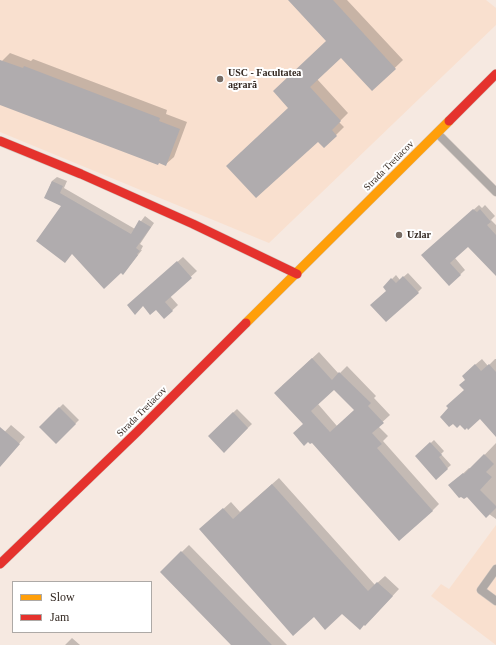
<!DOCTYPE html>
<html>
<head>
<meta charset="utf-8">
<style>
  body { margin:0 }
  #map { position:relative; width:496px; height:645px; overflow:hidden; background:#f6e9e1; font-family:Georgia,serif }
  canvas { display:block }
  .legend { position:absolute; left:12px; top:581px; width:140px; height:52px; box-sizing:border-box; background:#fff; border:1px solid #ada9a6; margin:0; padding:5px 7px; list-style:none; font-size:12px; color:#332821 }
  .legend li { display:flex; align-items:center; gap:8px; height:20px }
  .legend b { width:20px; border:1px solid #ada9a6 }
</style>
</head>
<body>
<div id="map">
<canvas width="496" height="645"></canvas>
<ul class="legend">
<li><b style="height:5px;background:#ff9f0a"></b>Slow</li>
<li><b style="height:5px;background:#e5322d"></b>Jam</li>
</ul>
</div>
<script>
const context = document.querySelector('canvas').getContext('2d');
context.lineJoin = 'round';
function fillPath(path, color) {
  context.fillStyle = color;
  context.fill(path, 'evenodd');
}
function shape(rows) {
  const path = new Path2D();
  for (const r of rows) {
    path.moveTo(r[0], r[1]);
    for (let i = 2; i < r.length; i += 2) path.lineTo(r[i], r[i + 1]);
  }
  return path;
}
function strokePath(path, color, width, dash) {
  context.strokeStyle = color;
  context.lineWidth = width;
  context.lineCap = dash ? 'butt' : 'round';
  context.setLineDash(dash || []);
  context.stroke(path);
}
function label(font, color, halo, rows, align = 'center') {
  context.font = font + ' Georgia,serif';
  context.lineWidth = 4;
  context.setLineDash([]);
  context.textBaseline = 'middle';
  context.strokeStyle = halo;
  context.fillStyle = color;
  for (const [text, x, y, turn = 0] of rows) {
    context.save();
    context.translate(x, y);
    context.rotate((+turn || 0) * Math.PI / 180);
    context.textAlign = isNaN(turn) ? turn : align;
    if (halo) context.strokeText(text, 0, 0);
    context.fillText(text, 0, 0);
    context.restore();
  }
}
const built = shape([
  [0,0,486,0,496,8,496,25,269,243,0,132],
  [496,525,496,645,431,596,441,584,449,589]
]);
const shadow = shape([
  [289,0,347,0,403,60,372,90,341,57,317,79,348,113,339,122,344,127,324,147,290,107,327,41],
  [10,53,31,61,33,59,167,110,166,114,187,122,174,157,166,164,0,104,0,67,2,61],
  [57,177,67,181,64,188,135,229,145,216,154,223,140,244,143,246,141,250,142,250,123,274,62,206,45,198,52,181],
  [479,205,482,208,485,205,495,216,491,220,496,225,496,274,468,246,455,258,465,270,449,285,427,251],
  [183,257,197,271,170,296,178,305,164,318,156,308,143,305,134,300],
  [408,273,422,288,418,292,387,291,384,287,396,275,400,280],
  [319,352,339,374,347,366,376,396,374,398,390,415,378,426,388,436,383,441,439,504,432,511,304,424,282,386],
  [334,388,355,410,337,426,318,404],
  [482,359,488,366,495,359,496,359,496,436,465,390,469,370],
  [63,404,79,420,56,443,40,427],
  [237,409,252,424,224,451,209,436],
  [11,425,25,437,0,465,0,437],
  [434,440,444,451,441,454,451,465,436,478,417,456],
  [496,443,496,519,489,514,456,480,469,468,471,469],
  [279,478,375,585,385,576,399,589,372,618,342,612,314,616,208,523,231,502,240,512],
  [189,545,287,645,233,645,161,572],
  [72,638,80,645,65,645]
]);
const building = shape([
  [288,0,333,0,396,69,372,91,341,58,310,87,341,121,332,130,337,136,324,148,318,142,256,198,226,166,288,108,273,91,326,41],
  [0,60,23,68,24,66,160,118,159,121,180,129,166,166,159,163,158,165,0,105],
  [52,181,63,186,60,193,131,234,139,220,151,227,136,248,140,251,137,254,138,255,123,275,121,273,104,289,72,254,65,263,36,241,61,206,44,198],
  [473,209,477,212,480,209,491,222,487,225,496,235,496,276,468,247,450,263,461,275,449,286,421,255],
  [177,261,192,278,165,302,173,311,164,319,156,310,150,315,143,306,135,315,127,305],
  [403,276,419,293,386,322,370,305,386,291,383,287,391,278,396,283],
  [312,358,332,380,339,372,371,403,368,406,384,423,372,433,382,444,377,448,433,511,399,541,312,443,310,444,308,442,304,446,293,433,303,424,274,393],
  [334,390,354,410,330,432,311,411],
  [475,364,481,371,489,364,496,372,496,437,480,419,468,430,467,428,465,430,460,425,457,428,453,424,449,427,440,417,448,408,446,406,464,390,459,385,465,380,462,376],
  [59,407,76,424,56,444,39,427],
  [233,412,248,428,224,453,208,436],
  [0,427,20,444,0,467],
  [430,442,442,455,439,457,448,469,436,480,415,456],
  [484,454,494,464,486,472,492,477,480,490,496,506,496,508,486,518,467,497,464,499,461,497,459,498,448,485,463,473,464,474],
  [272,484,368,591,377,582,393,596,365,626,364,625,360,630,342,614,325,630,314,617,293,636,199,529,223,508,233,519],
  [181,551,187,557,272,645,231,645,160,572]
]);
const lane = shape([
  [437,133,496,192],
  [496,569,481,590,496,601]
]);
const slow = shape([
  [246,323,449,121]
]);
const jam = shape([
  [449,121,496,74],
  [0,141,81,174,193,224,297,274],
  [0,564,137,432,246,323]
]);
const markers = [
  [220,79,4,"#776c64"],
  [399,235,4,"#776c64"]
];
const poiNames = [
  ["USC - Facultatea",228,73],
  ["agrară",228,85],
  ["Uzlar",407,235]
];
const streetNames = [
  ["Strada Tretiacov",389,166,-45],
  ["Strada Tretiacov",142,412,-45]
];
fillPath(built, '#f9e0cf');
fillPath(shadow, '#0003');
fillPath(building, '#b0acae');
strokePath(lane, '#d1c7c0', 9);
strokePath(slow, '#d1c7c0', 10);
strokePath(jam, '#d1c7c0', 10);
strokePath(lane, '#afa9a6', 8);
strokePath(slow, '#ff9f0a', 9);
strokePath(jam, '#e5322d', 9);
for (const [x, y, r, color] of markers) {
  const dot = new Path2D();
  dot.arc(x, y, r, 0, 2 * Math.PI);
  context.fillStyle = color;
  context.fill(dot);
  strokePath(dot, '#fff', 1.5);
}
label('bold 10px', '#332821', '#fff', poiNames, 'left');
label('10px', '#332821', '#fff', streetNames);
</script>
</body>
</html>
